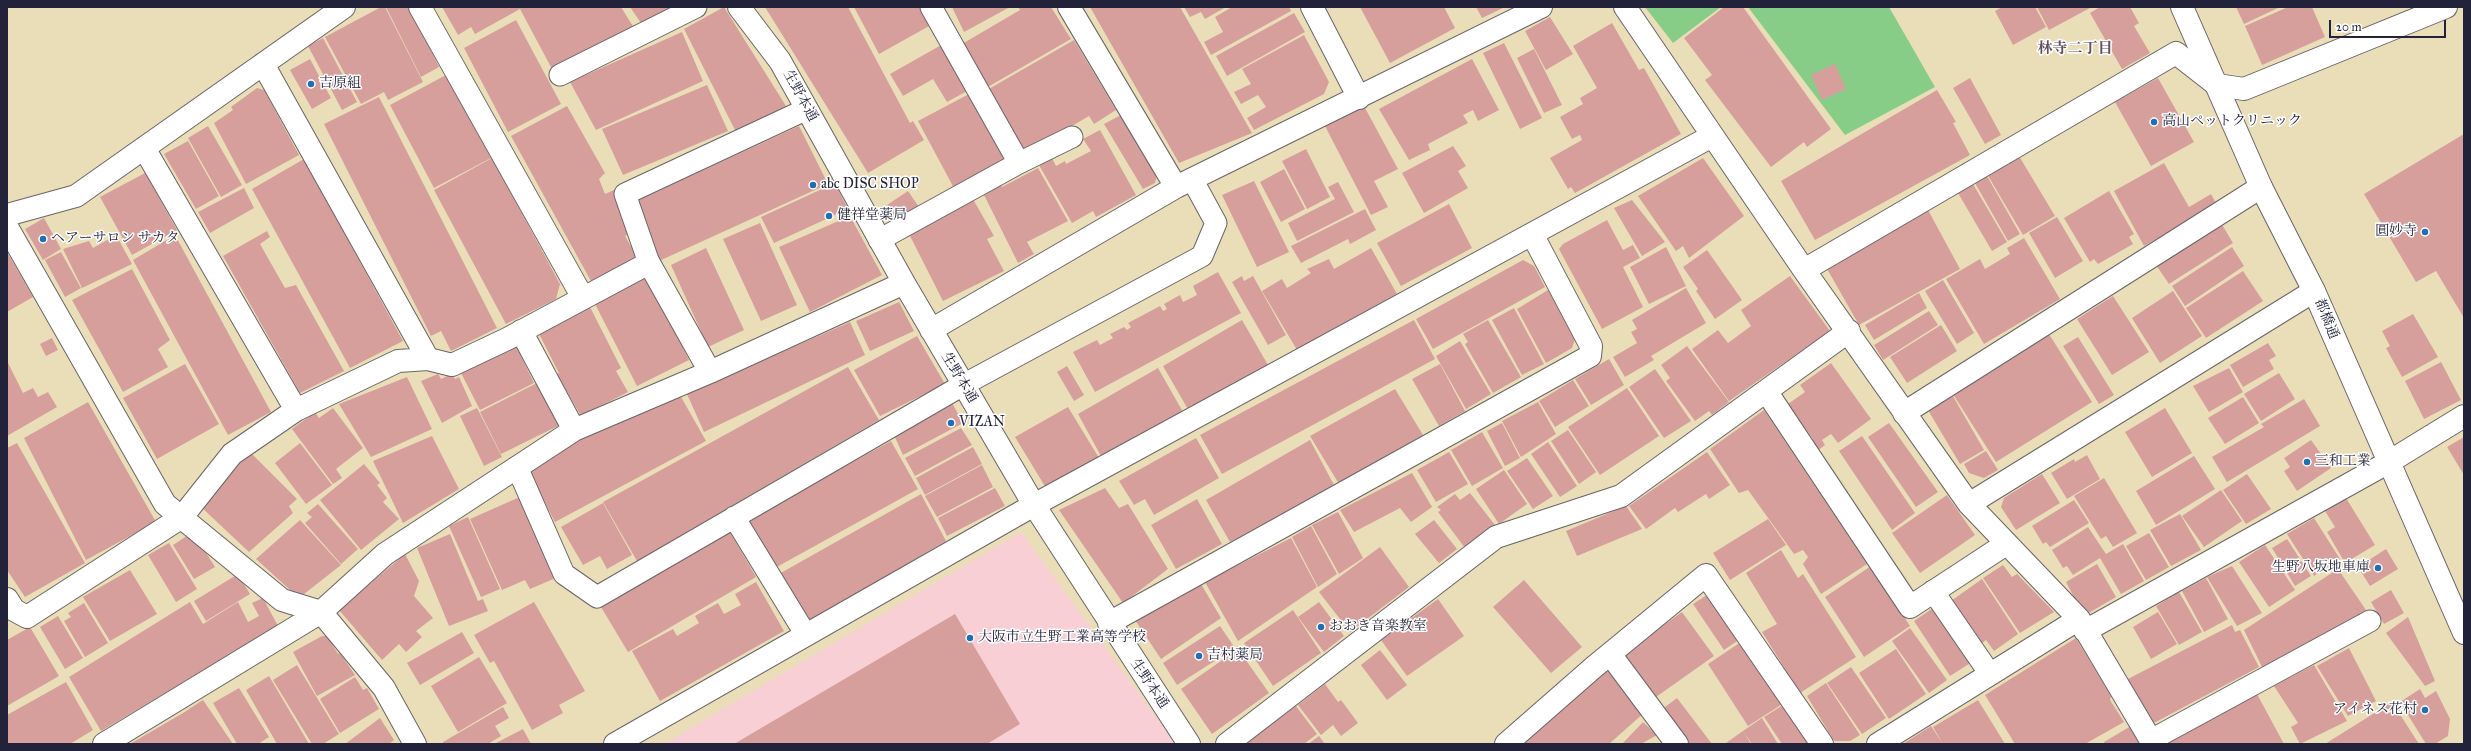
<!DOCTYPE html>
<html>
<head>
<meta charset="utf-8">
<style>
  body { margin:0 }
  #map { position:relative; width:2471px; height:751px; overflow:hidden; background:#eadeb9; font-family:"IM FELL Great Primer",serif }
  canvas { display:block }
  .frame { position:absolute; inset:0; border:8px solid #22223b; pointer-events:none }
  .scale { position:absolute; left:2329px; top:20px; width:117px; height:18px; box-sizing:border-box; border:2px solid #22223b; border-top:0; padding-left:5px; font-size:12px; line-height:14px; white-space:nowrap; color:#22223b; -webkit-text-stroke:3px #fff; paint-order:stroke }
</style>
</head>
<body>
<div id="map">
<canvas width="2471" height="751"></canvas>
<div class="frame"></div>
<div class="scale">20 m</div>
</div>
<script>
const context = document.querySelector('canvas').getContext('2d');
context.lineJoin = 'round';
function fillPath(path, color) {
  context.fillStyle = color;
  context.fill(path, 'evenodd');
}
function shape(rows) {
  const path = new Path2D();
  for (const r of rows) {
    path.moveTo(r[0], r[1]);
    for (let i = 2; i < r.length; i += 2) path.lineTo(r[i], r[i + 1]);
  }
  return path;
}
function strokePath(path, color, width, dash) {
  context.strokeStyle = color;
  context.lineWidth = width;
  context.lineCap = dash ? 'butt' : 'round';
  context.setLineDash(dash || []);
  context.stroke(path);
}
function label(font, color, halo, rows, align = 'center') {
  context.font = font + ' "IM FELL Great Primer","Noto Serif JP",serif';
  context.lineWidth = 3;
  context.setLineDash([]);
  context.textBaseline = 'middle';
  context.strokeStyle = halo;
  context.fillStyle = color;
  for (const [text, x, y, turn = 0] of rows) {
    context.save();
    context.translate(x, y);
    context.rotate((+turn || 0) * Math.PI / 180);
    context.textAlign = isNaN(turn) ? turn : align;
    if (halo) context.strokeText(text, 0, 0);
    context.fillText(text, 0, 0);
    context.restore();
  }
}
const built = shape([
  [1021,532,1176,744,664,744]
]);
const green = shape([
  [1645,7,1721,7,1673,43],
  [1748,7,1889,7,1935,87,1845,135]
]);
const building = shape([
  [381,7,385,7,423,82,388,100,384,92,361,104,325,37],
  [386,7,410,7,439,67,421,77],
  [442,7,621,7,634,28,552,69,520,9,475,34,471,27,458,35],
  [630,7,683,7,643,26],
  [724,7,786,106,736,132,684,29],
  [765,7,848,7,910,123,913,121,924,140,868,173],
  [854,7,921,7,931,25,879,54],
  [952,7,1010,7,964,32],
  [1018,7,1051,7,1071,39,986,88,962,44,1020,10],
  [1090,7,1180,7,1252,133,1179,163],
  [1184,7,1226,7,1205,19,1201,12,1190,17],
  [1232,7,1289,7,1291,11,1211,55,1204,42,1223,32,1215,17],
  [1360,7,1444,7,1455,28,1390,63],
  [1476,7,1505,7,1482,18],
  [1724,7,1743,7,1831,129,1807,147,1804,142,1771,167,1705,80,1712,75,1684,38],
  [2002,7,2035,7,2046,27,2013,45,1995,11],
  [2037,7,2090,7,2090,8,2049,30],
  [2100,7,2130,7,2139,23,2134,26,2150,53,2122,69,2090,13],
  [2236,7,2280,7,2244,24],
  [2288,7,2312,7,2325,37,2262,65,2245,26],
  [1294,13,1305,32,1227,76,1216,56],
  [1550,17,1573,54,1546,70,1525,31],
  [516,20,561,104,508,132,464,48],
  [1612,23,1639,70,1644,68,1681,134,1575,193,1571,187,1568,189,1550,158,1582,140,1580,135,1572,139,1560,117,1583,104,1580,98,1597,88,1573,46],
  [682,32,703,81,596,130,570,82],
  [1304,35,1329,82,1324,94,1254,130,1247,118,1266,107,1258,95,1241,104,1234,92,1251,84,1242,69],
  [323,38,357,102,342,110,308,46],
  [1074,40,1116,110,1094,124,1089,116,1022,155,987,90],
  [1504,43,1542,118,1520,129,1483,53],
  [943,44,969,90,947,102,933,79,903,96,890,74],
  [1534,49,1562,105,1544,113,1517,58],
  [310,59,331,98,312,109,290,70],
  [1472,59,1499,110,1478,121,1473,110,1463,115,1468,123,1428,144,1430,150,1409,160,1379,109],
  [1835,64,1846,89,1822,100,1811,75],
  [446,75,491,158,434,188,390,105],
  [1970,78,2001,135,1985,144,1953,88],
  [2158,78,2194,142,2151,166,2115,102],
  [707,85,728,131,623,175,602,129],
  [257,88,264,90,299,155,246,184,214,123,233,110,231,107],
  [1937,90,1956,122,1953,123,1970,155,1815,240,1781,181],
  [969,94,1008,162,955,190,918,121],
  [379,97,497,328,451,351,441,331,431,336,324,124],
  [567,106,605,173,599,179,605,194,614,190,635,231,625,236,637,257,592,283,511,136],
  [1364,106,1398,169,1374,181,1388,207,1371,215,1325,126],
  [1121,115,1157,175,1155,183,1143,189,1104,124],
  [208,126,242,185,221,197,188,138],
  [799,126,828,184,659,261,634,202],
  [1100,130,1136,195,1096,217,1093,211,1072,223,1039,165,1052,158,1056,166,1065,161,1066,164,1091,151,1083,139],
  [2464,134,2464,318,2436,271,2416,282,2364,194],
  [188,141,219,196,196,209,164,154],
  [1453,146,1466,166,1458,171,1468,188,1424,213,1402,173],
  [1306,149,1330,197,1307,209,1282,161],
  [2019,156,2055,216,2023,235,1987,174],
  [492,158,560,284,556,299,506,324,434,190],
  [1703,158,1744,216,1689,258,1683,246,1676,251,1638,196],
  [304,159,403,341,350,368,252,189],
  [2164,163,2189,207,2211,194,2217,205,2144,246,2114,191],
  [1038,168,1068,221,1027,242,1034,254,1018,263,983,193,1000,183,1002,187],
  [1284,169,1305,209,1281,222,1260,182],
  [145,173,177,230,132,255,100,197],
  [1987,176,2020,234,2008,241,1975,183],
  [1254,181,1289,252,1257,267,1222,195],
  [1338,182,1354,212,1297,241,1288,223,1335,199,1328,187],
  [835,183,848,209,774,243,761,217],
  [1973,184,2007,242,1992,251,1958,193],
  [244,188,254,208,210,233,198,212],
  [908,191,921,210,899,223,887,205],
  [2109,191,2134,234,2129,237,2133,244,2098,264,2094,259,2090,262,2064,218],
  [973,199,994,236,987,239,1004,271,943,301,909,234],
  [1632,200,1665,242,1642,256,1614,208],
  [1449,204,1472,248,1401,286,1377,243],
  [1365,209,1376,230,1350,244,1348,239,1301,263,1291,246],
  [1928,210,1960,269,1859,325,1826,267],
  [850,216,882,275,810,312,779,247],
  [2057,217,2083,261,2055,278,2029,233],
  [44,218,61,249,43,260,25,229],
  [1607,220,1623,250,1633,245,1640,258,1623,267,1643,307,1602,329,1559,249,1563,244],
  [760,223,797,305,761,321,723,239],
  [2221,223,2233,243,2169,284,2156,265],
  [267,231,270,237,260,244,285,288,296,285,344,371,300,393,223,256],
  [116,235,132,264,82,288,63,249,89,241,93,248],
  [175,235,271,412,228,435,133,260],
  [2024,238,2060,299,1984,344,1946,279,1980,259,1985,269,2010,254,2007,248],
  [1666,247,1686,286,1649,304,1630,267],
  [2232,247,2244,266,2185,306,2172,286],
  [706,248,744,330,708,347,671,265],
  [1371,248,1397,294,1297,350,1262,291,1282,279,1287,288,1311,273,1307,269,1329,259,1334,269],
  [1707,250,1742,300,1715,319,1696,291,1698,289,1683,267],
  [7,252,33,297,7,312],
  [61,252,81,288,65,297,45,260],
  [1523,260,1534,266,1545,287,1433,349,1416,319],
  [132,269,170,340,158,349,168,367,123,392,72,300],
  [2243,271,2263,301,2206,338,2186,308],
  [1218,272,1241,313,1095,392,1073,352,1097,340,1100,345,1113,338,1110,334,1124,327,1127,330,1131,327,1128,323,1160,306,1163,311,1167,309,1164,304,1180,295,1183,302,1197,295,1193,286],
  [647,275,689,360,637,386,594,302],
  [1242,276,1244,281,1253,276,1286,335,1268,345,1232,282],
  [1790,276,1830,331,1729,401,1692,349,1718,330,1728,343,1751,326,1741,310],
  [1943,280,1974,333,1957,344,1925,291],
  [1686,288,1706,323,1651,356,1654,360,1625,377,1613,357,1637,343,1631,332,1637,329,1632,320],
  [1548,290,1575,339,1572,348,1546,363,1517,309],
  [2173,291,2202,336,2160,363,2132,318],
  [1919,293,1927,308,1874,340,1865,325],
  [2113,296,2149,352,2112,375,2077,319],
  [899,302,914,331,870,351,856,321],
  [590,307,621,368,616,371,628,392,581,416,557,374,559,373,538,332],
  [1514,308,1544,364,1522,375,1492,320],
  [1929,311,1938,325,1883,360,1874,345],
  [2413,314,2438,357,2402,377,2386,348,2390,346,2382,331],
  [1242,320,1268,365,1189,411,1163,366],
  [1414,320,1435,359,1222,474,1200,435],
  [1488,320,1521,377,1493,393,1465,344,1468,342,1463,334],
  [850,322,865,355,704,432,687,394],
  [1941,325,1957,351,1907,383,1890,357],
  [2047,331,2092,402,1996,462,1951,391],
  [917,336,945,384,880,416,854,370],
  [2078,337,2114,395,2099,404,2063,346],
  [52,338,58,350,46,356,40,344],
  [1460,341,1491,394,1466,409,1436,356],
  [2268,343,2276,356,2269,360,2274,369,2243,387,2230,365],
  [515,344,534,383,480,410,460,371],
  [1687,346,1729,402,1712,415,1709,411,1695,421,1666,381,1670,378,1661,365],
  [1609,359,1624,385,1591,405,1575,379],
  [7,361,23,393,33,388,38,397,48,392,57,407,7,436],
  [2441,362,2461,400,2424,419,2405,381],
  [1831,363,1871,419,1838,443,1831,434,1822,440,1825,445,1817,451,1810,441,1813,439,1788,404,1805,392,1800,385],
  [185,364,219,424,157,459,123,398],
  [1440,364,1465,411,1439,426,1412,379],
  [1067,366,1084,395,1074,401,1057,372],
  [848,367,879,420,637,561,603,502],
  [1158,368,1183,412,1102,458,1078,414],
  [2229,368,2243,392,2209,412,2193,386],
  [1655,369,1691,421,1664,438,1629,387],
  [2279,373,2295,399,2261,421,2244,394],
  [438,374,441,379,451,374,455,379,459,377,472,406,442,423,421,381],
  [407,377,432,429,371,457,339,404],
  [1573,380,1589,406,1555,427,1539,401],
  [537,383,560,425,501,454,480,412],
  [676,388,706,441,555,522,529,472,555,450],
  [1627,388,1659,436,1600,475,1568,427],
  [1395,389,1423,435,1339,484,1310,436],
  [1950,391,1984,450,1960,464,1925,405],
  [2243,397,2259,423,2225,444,2208,418],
  [2304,399,2320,426,2227,482,2212,457,2264,427,2261,424],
  [951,401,963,423,903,455,894,435],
  [88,402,156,522,86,560,24,438],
  [1538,402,1556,434,1521,457,1502,421],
  [1068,407,1099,458,1046,488,1015,437],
  [333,408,363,448,336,469,342,478,333,484,292,429,315,412,319,418],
  [477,408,502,457,484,466,460,416],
  [2165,408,2192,453,2152,477,2125,432],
  [1764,410,1867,564,1821,594,1803,564,1808,557,1803,550,1794,554,1748,490,1739,493,1710,449],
  [1502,423,1520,458,1505,466,1487,431],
  [1889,423,1938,492,1916,507,1868,437],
  [961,428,972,445,915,476,905,458],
  [1568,430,1596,472,1579,484,1551,441],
  [1482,432,1503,468,1472,486,1451,450],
  [432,436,459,489,403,523,373,461],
  [1862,436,1915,513,1892,530,1839,451],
  [2464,437,2464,475,2447,447],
  [1196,438,1219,478,1154,515,1145,499,1134,505,1119,481],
  [1310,440,1334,485,1230,542,1206,500],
  [2311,440,2331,468,2297,491,2284,471,2290,467,2284,458],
  [891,441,918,489,775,568,748,520],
  [1548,442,1577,486,1560,497,1531,454],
  [17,443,85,563,25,597,7,570,7,448],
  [300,443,332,485,306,504,275,463],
  [973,447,982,464,925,495,916,478],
  [249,451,297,499,289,506,293,513,249,552,200,506],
  [1986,451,1998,470,1984,478,1969,473,1964,464],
  [1449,452,1468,484,1436,502,1417,470],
  [1707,452,1730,485,1709,499,1706,494,1678,512,1675,508,1646,529,1629,506],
  [2087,455,2100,479,2067,499,2051,473,2074,459,2075,462],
  [2194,456,2215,489,2156,525,2136,491],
  [1527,458,1553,496,1533,509,1507,471],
  [364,464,380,483,377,485,387,498,383,502,399,519,361,550,320,500],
  [982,465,993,487,937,517,925,496],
  [1504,470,1527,504,1499,524,1476,489],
  [1412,473,1432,507,1411,522,1400,508,1354,532,1340,510],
  [2042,474,2060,503,2016,530,2001,507,2004,498],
  [2247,474,2271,509,2246,524,2223,490],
  [2104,478,2137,533,2113,547,2106,536,2101,539,2074,496],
  [995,488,1005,506,947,536,938,518],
  [1105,488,1119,508,1128,504,1168,569,1123,603,1059,510],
  [2221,490,2242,521,2204,547,2182,516],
  [1470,493,1495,525,1465,548,1438,512,1441,510,1437,507,1455,494,1460,500],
  [921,494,946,541,807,623,779,574],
  [1947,495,1975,535,1920,573,1892,533],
  [522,496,558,577,530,589,525,580,502,590,470,519],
  [2346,498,2375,545,2345,563,2327,532,2335,527,2325,511],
  [1197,499,1222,544,1176,569,1151,525],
  [2074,500,2089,523,2050,547,2046,542,2043,544,2032,526],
  [603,503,632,555,607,569,600,556,583,565,561,527],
  [318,504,358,549,341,564,305,523,312,517,307,513],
  [1626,506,1642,529,1577,556,1566,531],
  [1338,512,1363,558,1339,574,1312,525],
  [2180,514,2201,550,2171,566,2150,530],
  [468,517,500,589,481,597,449,526],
  [2314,518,2340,559,2314,576,2287,534],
  [1768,519,1786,545,1730,580,1713,553],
  [300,520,341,565,299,598,256,559],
  [1434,520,1457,549,1439,563,1415,534],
  [1311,526,1337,574,1318,587,1292,537],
  [2088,527,2106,554,2123,544,2144,581,2121,594,2100,558,2073,575,2067,566,2063,568,2052,550],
  [193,532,215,567,194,579,173,545],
  [730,532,756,577,628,652,601,607],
  [2149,533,2169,567,2146,580,2126,546],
  [450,534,478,601,483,599,488,611,449,626,417,548],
  [1291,538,1317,587,1238,641,1205,582],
  [2287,539,2311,576,2295,586,2272,548],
  [169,543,197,589,176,602,148,555],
  [2265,545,2295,590,2269,607,2239,562],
  [1380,547,1409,587,1350,632,1319,592],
  [2386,549,2398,569,2370,586,2358,567],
  [1781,550,1798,578,1803,574,1856,657,1800,693,1762,632,1777,624,1746,573],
  [405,554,419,581,414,596,433,618,416,631,422,637,406,652,399,644,382,660,339,610],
  [2097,564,2116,597,2087,614,2079,607,2066,582],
  [2003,565,2012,577,2017,574,2054,612,2020,633,1983,578],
  [1871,566,1910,626,1864,657,1825,597],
  [2232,566,2262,613,2237,626,2207,577],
  [2338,569,2368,613,2263,669,2244,630],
  [130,570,157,614,110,641,83,597],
  [238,574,250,594,206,621,194,601],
  [2206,578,2228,619,2204,632,2182,591],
  [1982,579,2018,634,1994,651,1986,640,1981,644,1951,601],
  [1524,580,1582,647,1551,673,1493,607],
  [756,582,784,631,660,701,632,651,673,629,677,636,699,623,695,616,718,603,724,614,741,605,735,594],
  [1201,584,1221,618,1161,659,1135,620,1175,592,1179,598],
  [2391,590,2404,613,2384,624,2371,602],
  [2179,592,2202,632,2179,645,2156,606],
  [1710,593,1740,639,1724,650,1693,604],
  [263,598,278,626,101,731,69,677,190,602,203,624,238,602,248,622,259,616,252,603],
  [1438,599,1464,636,1407,676,1381,640],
  [534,602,585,691,559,705,563,713,532,730,494,661,490,663,474,635],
  [1319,602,1344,636,1324,652,1298,617],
  [84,603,108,643,85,657,64,621,71,617,68,613],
  [1936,606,1972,662,1950,676,1914,621],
  [1293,610,1321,653,1273,686,1244,643],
  [1682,612,1714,656,1656,697,1624,653],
  [2158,612,2177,644,2151,659,2133,627],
  [955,614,1020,724,987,744,734,744],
  [58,616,83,658,65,669,40,627],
  [2408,617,2435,681,2425,686,2386,633],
  [2232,625,2235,632,2240,630,2259,667,2152,724,2126,680],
  [1220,626,1235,648,1177,685,1163,663],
  [30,627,59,676,7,706,7,640],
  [1910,628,1947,680,1929,693,1892,641],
  [462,632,474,653,420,685,407,663],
  [322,636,327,636,338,654,340,653,355,675,317,696,293,652],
  [2076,638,2111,696,2110,700,2124,722,2085,744,2015,744,1985,695],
  [1744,640,1784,703,1748,726,1708,664],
  [2349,648,2376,701,2348,716,2317,666],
  [1238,649,1269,693,1212,734,1181,689],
  [1896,649,1926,694,1889,719,1859,673],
  [1380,650,1407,685,1387,700,1361,665],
  [479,657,507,703,458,732,431,686],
  [297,665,339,734,323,744,312,744,273,680],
  [2314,665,2347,721,2300,744,2291,727,2298,723,2274,686],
  [1851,667,1886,718,1862,734,1827,683],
  [1608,668,1645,712,1609,744,1514,744],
  [269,676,309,744,277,744,246,690],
  [355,677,363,690,367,688,379,709,340,733,320,699],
  [66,682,93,730,70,744,7,744,7,715],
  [1826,683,1860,735,1850,741,1834,741,1807,696],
  [1325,684,1338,702,1341,700,1358,723,1341,736,1333,725,1321,735,1298,705],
  [239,688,269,737,258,744,237,744,213,703],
  [2420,689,2425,698,2436,691,2450,719,2448,736,2435,744,2426,744,2400,702],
  [2257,694,2284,744,2163,744],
  [1677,698,1712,744,1687,744,1661,710],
  [203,700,233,744,130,744,183,713],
  [1978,700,2005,744,1943,744,1933,727],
  [2392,702,2419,744,2325,744],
  [1783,705,1809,744,1782,744,1764,717],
  [1296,706,1317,734,1304,744,1245,744],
  [503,707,509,718,495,726,501,736,488,744,443,744,443,742],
  [380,718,394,740,389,744,345,744],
  [1762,718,1778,744,1752,744,1743,731],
  [1643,722,1657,735,1641,744,1622,744],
  [1931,726,1943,744,1903,744],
  [2131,726,2142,744,2105,744,2104,742],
  [523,729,531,744,494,744],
  [1743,731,1751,744,1727,744,1726,743],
  [1319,736,1325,744,1308,744]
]);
const lane = shape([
  [560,75,696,7],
  [1019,163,1072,137],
  [879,240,1019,163,931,7],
  [649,263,625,194,807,109],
  [517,467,564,574,597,597,963,385,1202,256,1216,223,1192,179],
  [734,517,806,635],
  [1933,591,1990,674],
  [2151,740,2370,621]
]);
const street = shape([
  [420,7,583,298],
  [739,7,780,61,904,283,1034,505,1189,744],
  [1069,7,1176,187],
  [1312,7,1359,98],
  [1625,7,1804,270,1969,504,2079,619,2153,744],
  [263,64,428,359],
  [144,148,296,410],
  [7,215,76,196,344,7],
  [7,227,165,504,282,600,321,612,384,688,415,744],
  [1804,270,2176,53,2217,85,2244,89,2446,7],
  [931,330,1176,187,1541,7],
  [521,331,574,430],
  [1766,391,1910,607,2006,544],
  [1904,413,2261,187],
  [1969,504,2314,291],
  [7,599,14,610,27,617,182,517,232,454,296,410,398,361,428,359,452,365,507,339,649,263,710,372],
  [1109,623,1590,356,1591,346,1532,234],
  [2085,631,2389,462,2464,416],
  [1610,654,1677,744],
  [104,744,321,612,385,554,574,430,710,372,904,283],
  [615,744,1034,505,1712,136],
  [1227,744,1496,537,1621,496,1849,331],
  [1506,744,1594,667,1706,575,1822,744],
  [1878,744,2079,619]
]);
const secondary = shape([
  [2182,7,2261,187,2314,291,2464,633]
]);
const markers = [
  [311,84,4,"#1f6fb2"],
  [2154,122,4,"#1f6fb2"],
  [813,185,4,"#1f6fb2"],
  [829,216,4,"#1f6fb2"],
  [2425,232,4,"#1f6fb2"],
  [43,239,4,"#1f6fb2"],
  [951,423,4,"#1f6fb2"],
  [2307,462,4,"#1f6fb2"],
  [2378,568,4,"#1f6fb2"],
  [1321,627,4,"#1f6fb2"],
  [970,638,4,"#1f6fb2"],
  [1199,656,4,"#1f6fb2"],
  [2425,710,4,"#1f6fb2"]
];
const poiNames = [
  ["吉原組",319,84],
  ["高山ペットクリニック",2162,122],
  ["abc DISC SHOP",821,185],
  ["健祥堂薬局",837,216],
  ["圓妙寺",2417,232,"right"],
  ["ヘアーサロン サカタ",51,239],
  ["VIZAN",959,423],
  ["三和工業",2315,462],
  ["生野八坂地車庫",2370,568,"right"],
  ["おおき音楽教室",1329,627],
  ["大阪市立生野工業高等学校",978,638],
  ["吉村薬局",1207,656],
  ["アイネス花村",2417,710,"right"]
];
const streetNames = [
  ["生野本通",800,96,61],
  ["都橋通",2326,319,68],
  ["生野本通",959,378,59],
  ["生野本通",1149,684,56]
];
const neighbourhoodNames = [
  ["林寺二丁目",2075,49]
];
fillPath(built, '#f7cfd4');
fillPath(green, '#88cd87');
fillPath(building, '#d69f9c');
strokePath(lane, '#686467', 23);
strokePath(street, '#686467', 24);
strokePath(secondary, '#686467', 24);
strokePath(lane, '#fff', 21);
strokePath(street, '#fff', 22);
strokePath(secondary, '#fff', 22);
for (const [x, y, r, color] of markers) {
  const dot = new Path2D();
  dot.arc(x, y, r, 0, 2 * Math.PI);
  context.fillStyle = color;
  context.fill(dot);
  strokePath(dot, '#fff', 1.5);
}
label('14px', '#22223b', '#fff', poiNames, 'left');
label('14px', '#22223b', '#fff', streetNames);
label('bold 15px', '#614e5d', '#fff', neighbourhoodNames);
</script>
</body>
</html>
